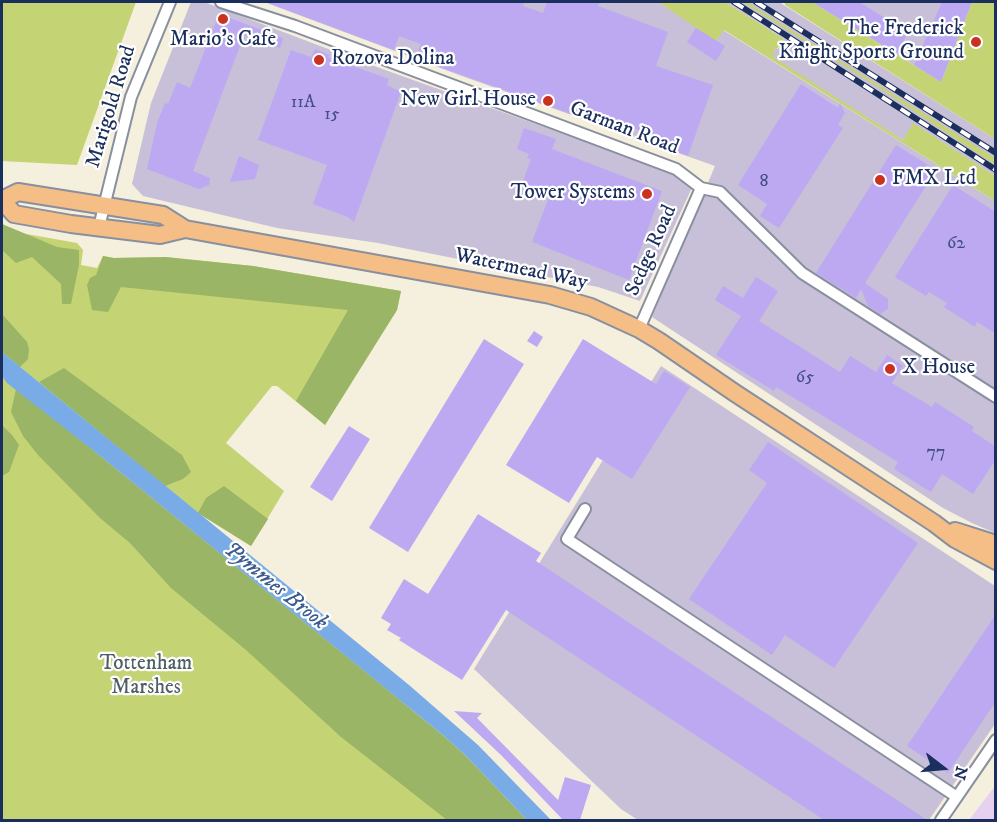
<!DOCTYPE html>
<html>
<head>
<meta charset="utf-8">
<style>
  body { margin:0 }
  #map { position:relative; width:997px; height:822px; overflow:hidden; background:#f5efdd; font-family:"IM FELL DW Pica",serif }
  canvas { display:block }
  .frame { position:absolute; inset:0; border:3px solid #1b2f5e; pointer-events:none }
  .north { position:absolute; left:913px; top:738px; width:60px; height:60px; -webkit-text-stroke:4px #fff; paint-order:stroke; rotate:106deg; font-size:16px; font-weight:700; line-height:24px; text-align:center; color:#1b2f5e }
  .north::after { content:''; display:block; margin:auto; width:21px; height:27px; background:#1b2f5e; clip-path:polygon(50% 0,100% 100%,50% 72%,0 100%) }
</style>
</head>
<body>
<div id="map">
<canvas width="997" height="822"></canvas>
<div class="frame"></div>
<div class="north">N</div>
</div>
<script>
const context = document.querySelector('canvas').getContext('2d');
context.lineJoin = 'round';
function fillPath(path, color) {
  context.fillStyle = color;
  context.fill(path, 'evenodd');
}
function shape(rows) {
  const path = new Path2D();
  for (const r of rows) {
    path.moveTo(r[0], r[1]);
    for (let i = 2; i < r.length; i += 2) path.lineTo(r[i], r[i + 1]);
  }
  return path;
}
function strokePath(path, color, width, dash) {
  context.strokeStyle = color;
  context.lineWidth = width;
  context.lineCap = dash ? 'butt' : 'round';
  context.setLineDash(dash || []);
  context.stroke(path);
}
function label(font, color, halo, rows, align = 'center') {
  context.font = font + ' "IM FELL DW Pica",serif';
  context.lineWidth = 4.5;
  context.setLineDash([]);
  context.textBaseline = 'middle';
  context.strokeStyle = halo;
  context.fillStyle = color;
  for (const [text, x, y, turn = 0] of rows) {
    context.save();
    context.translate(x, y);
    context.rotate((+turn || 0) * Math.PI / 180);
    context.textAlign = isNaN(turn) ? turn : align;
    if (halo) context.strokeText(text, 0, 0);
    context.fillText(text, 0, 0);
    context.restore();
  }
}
const built = shape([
  [995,785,995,820,969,820,995,786]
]);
const industrial = shape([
  [191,2,204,2,360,61,695,181,640,301,598,287,378,243,277,228,143,196,132,184,151,103],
  [264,2,658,2,716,40,723,30,995,201,995,533,972,523,943,508,652,317,715,166,459,75],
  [725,2,779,2,995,139,995,176,914,124,903,140,772,57,775,48,778,49,784,39],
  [812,2,972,2,941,82],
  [661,366,995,586,995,724,929,820,638,820,621,809,474,669]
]);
const green = shape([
  [2,2,136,2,77,165,2,161],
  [658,2,725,2,784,39,777,49,775,48,773,57,903,140,913,123,995,176,995,201,724,30,716,41],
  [742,2,747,2,995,158,995,165,876,86],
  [785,2,812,2,941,82,972,2,995,2,995,139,785,5],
  [2,224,21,233,77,243,83,250,81,265,97,268,103,256,114,258,165,257,253,266,401,291,397,310,325,425,277,386,272,386,226,443,284,491,251,546,198,513,2,352],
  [2,376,398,698,527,820,2,820]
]);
const forest = shape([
  [2,224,57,247,79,250,79,265,71,304,62,304,61,284,32,257,16,263,2,250],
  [103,256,114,258,165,257,253,266,401,291,397,310,325,425,296,401,348,310,121,287,108,312,92,310,87,285,90,278,96,275],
  [2,314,27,342,29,349,28,359,20,367,2,352],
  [64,368,182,455,191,472,183,479,165,486,39,382],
  [16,389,104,459,444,736,466,756,527,820,447,820,341,737,246,650,171,588,130,543,100,518,38,455,23,436,11,412],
  [2,425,12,435,19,445,9,472,2,476],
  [224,486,268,519,251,546,198,513,206,498]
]);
const water = shape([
  [2,352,409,685,478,745,551,820,527,820,466,756,444,736,104,459,7,383,2,376]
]);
const building = shape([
  [268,2,524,2,523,6,543,13,547,2,600,2,598,6,668,32,656,66,713,85,688,156,658,145,660,138,619,123,616,130,431,64,416,58,421,44,399,36,394,50,268,3],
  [812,2,859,2,908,32,897,54],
  [942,2,972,2,941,82,914,65],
  [219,14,283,38,280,48,244,35,193,171,210,178,209,185,199,189,147,169,157,123,165,103,168,104,177,82,190,88],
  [696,28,725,46,716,61,687,42],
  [315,49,330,55,328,57,389,79,387,85,401,92,354,222,348,217,313,204,327,165,258,140,291,50,311,57],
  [801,84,838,108,840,103,845,113,838,125,843,128,779,228,760,216,767,204,738,185],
  [524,128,556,139,552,149,662,191,629,280,532,242,549,197,521,187,531,159,527,158,529,154,517,149],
  [896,145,936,170,865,283,888,299,888,309,880,314,868,306,861,289,856,298,816,273],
  [239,156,259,165,255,179,230,182],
  [953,185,996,212,996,334,977,322,975,327,944,307,947,303,929,292,926,296,895,277],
  [756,277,778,291,759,321,840,372,850,356,876,372,887,355,903,366,892,383,932,407,935,402,974,427,972,431,996,447,996,459,973,494,942,474,931,492,894,469,898,462,776,387,774,391,716,355,741,316,715,300,723,286,743,298],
  [534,331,543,337,537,347,527,341],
  [484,339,524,364,408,552,369,528],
  [583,339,656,384,664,371,690,387,632,479,597,457,569,503,506,465],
  [349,426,370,439,332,501,310,487],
  [768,442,918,543,834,668,785,635,772,655,689,599,767,483,749,470],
  [478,514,541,553,536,561,927,820,824,820,506,610,462,680,399,640,401,638,387,630,391,624,381,618,404,579,428,594],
  [996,614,996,701,948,773,907,746],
  [454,711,482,713,477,718,558,800,565,777,591,785,580,820,563,820,501,755]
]);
const minor = shape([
  [221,2,295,26,676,169,701,188,720,192,802,273,996,397],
  [99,227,131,97,170,2],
  [639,329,701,188],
  [585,509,567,539,957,797],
  [941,820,996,740]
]);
const primary = shape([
  [2,200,18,192,163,215,185,229,550,295,591,307,639,329,659,341,735,393,934,523,955,539,996,561],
  [2,200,14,214,71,224,160,235,185,229],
  [955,531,996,544]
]);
const rail = shape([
  [734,2,996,170],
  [756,2,996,153]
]);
const markers = [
  [223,19,6,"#c8321e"],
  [976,42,6,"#c8321e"],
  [319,60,6,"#c8321e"],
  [548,101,6,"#c8321e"],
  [880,180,6,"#c8321e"],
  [647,194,6,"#c8321e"],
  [890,369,6,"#c8321e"]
];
const numberNames = [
  ["11A",303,103],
  ["15",332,115],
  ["8",764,182],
  ["62",956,244],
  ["65",805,378],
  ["77",936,453]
];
const poiNames = [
  ["The Frederick",964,30],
  ["Knight Sports Ground",964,54],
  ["Mario's Cafe",223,41,"center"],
  ["Rozova Dolina",331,60,"left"],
  ["New Girl House",536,101],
  ["FMX Ltd",892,180,"left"],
  ["Tower Systems",635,194],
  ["X House",902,369,"left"]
];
const streetNames = [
  ["Marigold Road",112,107,-73],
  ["Garman Road",624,129,21],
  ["Sedge Road",652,251,-66],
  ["Watermead Way",521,270,12]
];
const parkNames = [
  ["Tottenham",146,665],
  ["Marshes",146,689]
];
const waterNames = [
  ["Pymmes Brook",275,587,39]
];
fillPath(built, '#e6d2f0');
fillPath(industrial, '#c8bfd8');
fillPath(green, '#c4d374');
fillPath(forest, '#9bb566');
fillPath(water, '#79ace6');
fillPath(building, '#bda9f2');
strokePath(minor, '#888f9e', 14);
strokePath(primary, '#888f9e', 20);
strokePath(minor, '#fff', 10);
strokePath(primary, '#f6be87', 16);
strokePath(rail, '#1b2f5e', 6);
strokePath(rail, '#fff', 4, [11]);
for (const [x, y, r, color] of markers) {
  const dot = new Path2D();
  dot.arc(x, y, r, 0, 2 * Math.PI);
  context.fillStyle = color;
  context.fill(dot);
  strokePath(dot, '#fff', 2);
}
label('18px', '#444e83', null, numberNames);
label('21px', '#1b2f5e', '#fff', poiNames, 'right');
label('21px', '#1b2f5e', '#fff', streetNames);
label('21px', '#4e6065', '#fff', parkNames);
label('italic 22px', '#3c5b8e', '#fff', waterNames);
</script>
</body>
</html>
